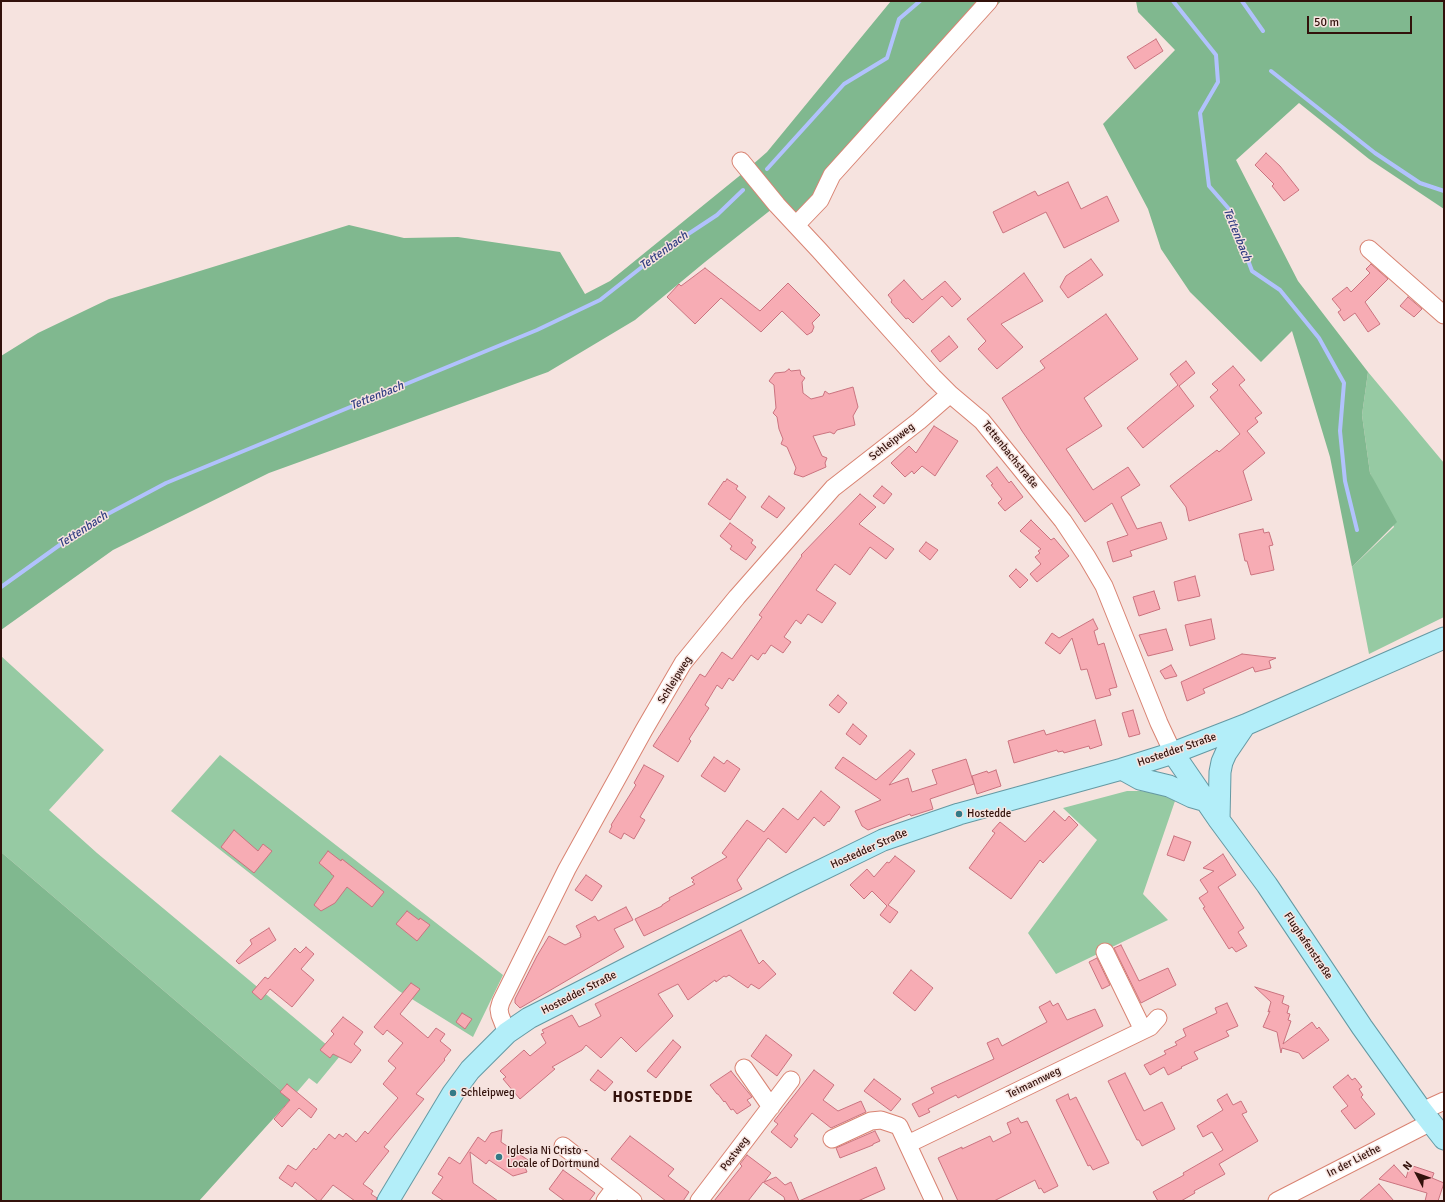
<!DOCTYPE html>
<html>
<head>
<meta charset="utf-8">
<style>
  body { margin:0 }
  #map { position:relative; width:1445px; height:1202px; overflow:hidden; background:#f6e3df; font-family:Signika,sans-serif }
  canvas { display:block }
  .frame { position:absolute; inset:0; border:2px solid #32110b; pointer-events:none }
  .north { position:absolute; left:1397px; top:1154px; width:40px; height:40px; -webkit-text-stroke:3px #f6e3df; paint-order:stroke; rotate:311deg; font-size:11px; font-weight:700; line-height:16px; text-align:center; color:#32110b }
  .north::after { content:''; display:block; margin:auto; width:14px; height:18px; background:#32110b; clip-path:polygon(50% 0,100% 100%,50% 72%,0 100%) }
  .scale { position:absolute; left:1307px; top:16px; width:105px; height:18px; box-sizing:border-box; border:2px solid #32110b; border-top:0; padding-left:5px; font-size:12px; line-height:14px; white-space:nowrap; color:#32110b; -webkit-text-stroke:3px #f6e3df; paint-order:stroke }
</style>
</head>
<body>
<div id="map">
<canvas width="1445" height="1202"></canvas>
<div class="frame"></div>
<div class="north">N</div>
<div class="scale">50 m</div>
</div>
<script>
const context = document.querySelector('canvas').getContext('2d');
context.lineJoin = 'round';
function fillPath(path, color) {
  context.fillStyle = color;
  context.fill(path, 'evenodd');
}
function shape(rows) {
  const path = new Path2D();
  for (const r of rows) {
    path.moveTo(r[0], r[1]);
    for (let i = 2; i < r.length; i += 2) path.lineTo(r[i], r[i + 1]);
  }
  return path;
}
function strokePath(path, color, width, dash) {
  context.strokeStyle = color;
  context.lineWidth = width;
  context.lineCap = dash ? 'butt' : 'round';
  context.setLineDash(dash || []);
  context.stroke(path);
}
function label(font, color, halo, rows, align = 'center') {
  context.font = font + ' Signika,sans-serif';
  context.lineWidth = 3;
  context.setLineDash([]);
  context.textBaseline = 'middle';
  context.strokeStyle = halo;
  context.fillStyle = color;
  for (const [text, x, y, turn = 0] of rows) {
    context.save();
    context.translate(x, y);
    context.rotate((+turn || 0) * Math.PI / 180);
    context.textAlign = isNaN(turn) ? turn : align;
    if (halo) context.strokeText(text, 0, 0);
    context.fillText(text, 0, 0);
    context.restore();
  }
}
const green = shape([
  [1368,372,1444,463,1444,617,1369,654,1352,567,1394,527,1370,473,1362,415],
  [1,656,104,750,49,810,97,853,340,1056,317,1084,309,1078,291,1099,1,852],
  [220,755,503,975,473,1037,399,991,171,811],
  [1127,791,1141,791,1158,793,1175,801,1143,894,1168,920,1056,974,1028,933,1097,840,1063,808]
]);
const forest = shape([
  [891,1,1001,1,796,225,777,205,705,262,635,320,548,372,269,473,113,550,1,630,1,356,38,333,109,299,349,225,404,238,458,237,560,252,585,294,610,281,743,173,767,152],
  [1136,1,1444,1,1444,209,1369,159,1299,103,1236,160,1298,281,1368,372,1362,415,1370,473,1397,522,1352,567,1330,457,1292,331,1261,362,1190,292,1161,249,1148,209,1103,124,1175,50,1138,12],
  [1,852,291,1099,199,1201,1,1201]
]);
const stream = shape([
  [1173,1,1216,55,1218,82,1200,113,1209,186,1229,209,1252,271,1280,290,1319,338,1344,383,1340,431,1345,481,1357,530],
  [1242,1,1263,31],
  [1271,71,1375,153,1420,183,1444,191],
  [767,169,844,84,887,58,899,19,920,1],
  [1,587,89,524,166,483,537,330,600,300,661,252,717,215,743,190]
]);
const building = shape([
  [1156,39,1163,51,1135,69,1127,57,1156,39],
  [1266,153,1280,166,1299,190,1284,201,1272,186,1274,184,1255,165,1266,153],
  [1068,182,1081,209,1107,196,1119,221,1064,248,1046,212,1003,233,993,212,1035,191,1038,196,1068,182],
  [1091,259,1103,275,1068,298,1060,287,1066,276,1091,259],
  [1371,264,1388,279,1365,302,1380,324,1368,332,1355,313,1344,321,1338,312,1341,310,1332,299,1347,287,1351,292,1370,273,1366,269,1371,264],
  [705,268,760,311,788,283,820,315,812,323,814,327,812,332,807,335,782,311,761,332,721,298,695,324,667,297,679,284,681,286,705,268],
  [1024,273,1043,301,1001,324,1023,347,997,369,978,349,986,341,967,319,1024,273],
  [904,280,922,300,945,281,961,299,952,307,942,296,913,323,908,318,906,319,891,302,892,300,888,295,904,280],
  [1408,297,1422,309,1414,317,1400,306,1408,297],
  [1106,314,1138,359,1084,398,1102,426,1066,449,1093,490,1128,467,1140,485,1121,497,1137,529,1161,522,1167,539,1130,551,1132,556,1113,562,1107,542,1128,535,1112,503,1085,522,1022,431,1002,398,1045,368,1040,361,1106,314],
  [949,336,958,347,940,362,931,351,949,336],
  [1186,361,1195,373,1179,386,1194,406,1143,448,1127,428,1178,385,1170,374,1186,361],
  [1233,366,1245,380,1239,385,1262,413,1255,418,1258,422,1247,431,1265,453,1243,471,1252,500,1189,521,1186,507,1170,486,1217,450,1219,452,1240,434,1210,397,1218,390,1212,384,1233,366],
  [789,369,791,371,800,370,801,375,805,378,802,382,803,393,811,399,823,396,825,391,829,394,853,387,858,407,853,416,855,425,837,430,834,434,830,432,813,436,822,456,827,458,825,463,826,467,803,477,794,474,796,468,787,447,781,444,783,439,779,429,777,417,773,413,776,408,774,385,769,381,775,373,785,372,789,369],
  [934,426,958,441,935,476,922,466,914,474,912,471,905,477,891,463,909,446,916,453,934,426],
  [997,467,1009,483,1011,481,1023,497,1005,511,998,503,1002,499,991,485,993,484,986,476,997,467],
  [727,479,738,486,736,489,746,497,730,520,708,504,724,481,725,482,727,479],
  [882,486,892,494,884,504,873,496,882,486],
  [860,494,876,507,859,524,894,549,886,559,870,547,850,575,835,564,816,590,836,603,822,623,808,614,801,624,796,620,784,637,791,642,783,653,771,645,765,654,763,653,758,660,751,655,733,681,729,678,722,689,717,685,705,705,709,708,689,739,691,741,678,762,653,746,700,674,705,677,722,652,732,659,762,617,759,615,802,556,801,555,860,494],
  [769,496,785,508,777,518,761,507,769,496],
  [1031,520,1051,540,1054,538,1069,556,1037,582,1030,574,1041,564,1035,557,1040,553,1038,551,1041,549,1020,531,1031,520],
  [730,523,753,540,751,543,756,547,746,560,730,549,732,546,720,536,730,523],
  [1263,529,1264,533,1269,532,1273,545,1269,546,1274,570,1251,575,1247,561,1245,561,1239,534,1263,529],
  [926,542,938,550,930,560,919,551,926,542],
  [1016,569,1028,580,1020,588,1009,576,1016,569],
  [1195,576,1200,596,1178,601,1174,582,1195,576],
  [1154,591,1160,609,1139,616,1133,597,1154,591],
  [1093,619,1098,629,1094,631,1098,645,1104,643,1117,687,1109,689,1111,695,1096,699,1087,669,1081,670,1072,638,1060,654,1045,643,1052,633,1059,638,1093,619],
  [1211,619,1215,639,1190,646,1185,625,1211,619],
  [1166,629,1173,650,1148,656,1139,635,1166,629],
  [1242,654,1276,658,1269,661,1271,668,1255,672,1253,667,1203,689,1205,693,1187,701,1181,682,1242,654],
  [1171,665,1177,676,1165,679,1160,671,1171,665],
  [838,695,847,703,839,713,829,705,838,695],
  [1133,710,1140,734,1129,737,1122,713,1133,710],
  [1095,720,1102,745,1090,749,1089,746,1064,753,1063,751,1058,752,1057,750,1014,763,1008,741,1044,730,1046,735,1095,720],
  [853,724,867,736,860,745,846,734,853,724],
  [910,750,915,754,889,785,908,778,912,792,937,784,932,770,966,759,974,784,930,799,933,809,911,816,910,814,868,830,862,826,855,811,881,800,835,768,843,757,876,780,910,750],
  [714,757,724,764,727,760,740,769,725,792,701,776,714,757],
  [644,765,664,776,640,817,645,820,634,839,624,833,621,839,609,832,612,826,611,825,636,785,634,783,644,765],
  [996,770,1001,786,977,794,972,776,987,771,988,773,996,770],
  [821,791,840,807,829,822,828,821,824,826,814,817,786,853,768,838,737,880,742,889,644,936,635,919,662,906,662,905,670,900,669,898,695,884,692,882,694,880,691,878,727,857,722,853,747,820,764,832,783,808,798,820,821,791],
  [1054,811,1065,821,1069,816,1078,825,1043,863,1040,860,1011,899,969,868,995,833,992,831,1000,822,1025,842,1054,811],
  [234,830,258,851,263,844,272,851,254,873,221,847,234,830],
  [1174,836,1191,842,1184,861,1167,855,1174,836],
  [328,851,341,861,342,859,384,892,372,907,347,887,335,903,321,911,314,905,334,876,331,874,331,873,319,863,328,851],
  [1223,854,1236,875,1218,887,1244,928,1238,932,1247,946,1236,952,1232,947,1229,949,1203,908,1205,907,1199,898,1208,892,1200,880,1214,871,1203,868,1223,854],
  [895,856,915,871,888,905,898,912,890,923,880,915,887,906,872,891,864,899,850,885,867,869,874,877,887,862,889,863,895,856],
  [586,875,602,886,592,901,575,890,586,875],
  [626,907,633,920,614,929,624,947,520,1008,515,1003,515,999,537,956,549,936,565,945,581,937,580,935,581,935,576,926,595,916,598,921,626,907],
  [407,911,419,920,420,918,430,925,417,941,396,924,407,911],
  [269,928,276,940,239,964,236,961,252,944,250,940,269,928],
  [741,930,759,964,763,960,776,974,759,989,751,984,748,988,729,975,726,977,724,976,716,982,715,980,688,1000,678,984,658,994,673,1016,636,1052,621,1037,601,1058,586,1045,582,1050,552,1067,555,1069,520,1099,503,1079,506,1077,500,1071,524,1050,530,1056,546,1043,541,1034,544,1033,542,1030,572,1015,579,1027,590,1022,601,1016,595,1004,741,930],
  [1121,945,1139,981,1168,968,1176,985,1141,1003,1114,948,1121,945],
  [306,947,314,954,301,969,314,980,292,1007,270,989,261,1000,252,992,265,977,268,979,295,948,300,953,306,947],
  [1097,958,1110,985,1102,989,1089,962,1097,958],
  [911,970,933,988,915,1011,893,993,911,970],
  [411,983,420,989,400,1014,428,1038,436,1028,445,1034,440,1041,451,1050,444,1059,445,1060,416,1094,424,1099,384,1147,389,1151,363,1184,373,1191,371,1194,377,1198,376,1201,355,1201,333,1185,320,1201,318,1201,295,1182,292,1187,279,1178,288,1165,296,1170,314,1148,316,1150,329,1134,335,1139,339,1134,343,1137,346,1133,356,1142,365,1131,368,1134,398,1098,383,1084,396,1068,388,1061,403,1043,387,1030,383,1035,374,1027,411,983],
  [1255,987,1284,996,1282,1003,1289,1006,1287,1013,1290,1014,1288,1020,1291,1021,1283,1044,1312,1022,1317,1029,1319,1027,1329,1040,1303,1059,1299,1053,1282,1048,1281,1053,1277,1032,1263,1027,1270,1011,1268,1012,1271,1002,1255,987],
  [1050,1001,1053,1006,1058,1003,1067,1020,1095,1009,1103,1026,958,1098,956,1095,928,1109,930,1112,919,1117,912,1104,934,1093,931,1088,994,1059,987,1043,998,1038,1002,1046,1047,1022,1039,1007,1050,1001],
  [1227,1003,1238,1026,1226,1031,1229,1036,1194,1052,1198,1059,1181,1067,1182,1068,1168,1075,1164,1067,1150,1075,1144,1065,1166,1054,1164,1051,1177,1045,1175,1042,1186,1036,1183,1029,1217,1013,1215,1008,1227,1003],
  [462,1013,472,1019,465,1029,456,1022,462,1013],
  [343,1017,363,1032,354,1044,361,1050,351,1063,333,1054,330,1058,320,1050,334,1034,331,1031,343,1017],
  [766,1035,792,1055,777,1076,751,1056,766,1035],
  [673,1040,681,1047,656,1078,647,1071,673,1040],
  [598,1070,613,1082,605,1091,590,1080,598,1070],
  [814,1070,834,1085,823,1100,838,1111,861,1101,866,1112,831,1128,812,1113,794,1136,798,1139,791,1148,771,1132,778,1124,774,1121,814,1070],
  [731,1071,752,1097,747,1100,751,1105,737,1114,733,1109,731,1110,725,1101,724,1102,718,1094,717,1094,710,1085,731,1071],
  [1125,1073,1144,1111,1162,1102,1175,1129,1142,1146,1139,1140,1137,1140,1108,1081,1125,1073],
  [1348,1075,1352,1080,1355,1078,1362,1087,1359,1089,1363,1095,1361,1097,1375,1114,1355,1129,1341,1111,1348,1106,1333,1087,1348,1075],
  [874,1079,901,1099,891,1111,864,1091,874,1079],
  [287,1084,317,1109,311,1118,299,1108,282,1127,274,1119,290,1100,280,1092,287,1084],
  [1068,1094,1070,1100,1076,1097,1109,1163,1093,1170,1090,1165,1088,1166,1056,1100,1068,1094],
  [1227,1094,1233,1105,1241,1101,1247,1112,1242,1114,1258,1141,1219,1164,1225,1174,1194,1191,1195,1193,1181,1201,1158,1201,1153,1192,1184,1175,1183,1173,1223,1150,1212,1132,1203,1137,1197,1126,1223,1110,1217,1100,1227,1094],
  [1018,1118,1021,1123,1027,1121,1058,1186,1044,1193,1041,1188,1039,1189,1035,1180,994,1201,958,1201,938,1158,962,1147,962,1149,990,1136,993,1142,1011,1133,1007,1123,1018,1118],
  [502,1130,501,1142,528,1160,524,1165,527,1172,513,1176,489,1160,486,1164,470,1152,473,1183,498,1201,444,1201,432,1193,443,1177,438,1174,449,1157,460,1164,478,1137,485,1142,491,1133,502,1130],
  [875,1131,880,1141,873,1144,873,1145,840,1158,836,1148,875,1131],
  [630,1136,674,1169,668,1176,689,1192,683,1201,666,1201,611,1159,630,1136],
  [747,1155,771,1173,764,1182,776,1177,785,1185,791,1182,799,1201,876,1167,885,1189,858,1201,785,1201,784,1197,763,1182,748,1201,714,1201,742,1166,740,1164,747,1155],
  [1394,1165,1406,1178,1410,1165,1434,1173,1432,1178,1444,1183,1438,1201,1425,1201,1427,1193,1379,1179,1394,1165],
  [563,1170,595,1193,589,1201,565,1201,549,1189,563,1170],
  [1379,1184,1394,1201,1359,1201,1379,1184]
]);
const minor = shape([
  [741,161,777,205,819,250,933,377,950,394,982,421,1063,521,1087,557,1104,586,1159,723,1173,753],
  [796,225,820,200,832,175,989,1],
  [1369,249,1444,315],
  [1105,952,1143,1030],
  [507,1033,500,1015,499,1009,501,1002,567,869,644,730,683,663,737,597,833,488,919,421,950,394],
  [744,1068,771,1107],
  [1422,1111,1444,1101],
  [832,1139,871,1121,881,1120,899,1126,934,1201],
  [908,1144,1150,1027,1158,1018],
  [563,1146,633,1201],
  [605,1201,615,1188],
  [699,1201,791,1080],
  [1277,1201,1431,1122]
]);
const major = shape([
  [1173,753,1219,820,1267,885,1362,1027,1422,1111,1444,1139],
  [1122,769,1140,779,1169,786,1192,797,1206,801],
  [1219,820,1220,772,1222,762,1226,753,1245,725],
  [388,1201,453,1093,470,1070,507,1033,529,1018,791,885,883,840,959,814,1122,769,1173,753,1245,725,1444,638]
]);
const markers = [
  [959,814,4,"#337986"],
  [453,1093,4,"#337986"],
  [499,1157,4,"#337986"]
];
const streetNames = [
  ["Schleipweg",892,442,-38],
  ["Tettenbachstraße",1010,455,51],
  ["Schleipweg",675,680,-58],
  ["Hostedder Straße",1177,750,-19],
  ["Hostedder Straße",869,849,-24],
  ["Flughafenstraße",1308,946,56],
  ["Hostedder Straße",579,993,-27],
  ["Teimannweg",1034,1083,-26],
  ["Postweg",735,1154,-53],
  ["In der Liethe",1354,1161,-27]
];
const poiNames = [
  ["Hostedde",967,814],
  ["Schleipweg",461,1093],
  ["Iglesia Ni Cristo -",507,1151],
  ["Locale of Dortmund",507,1164]
];
const waterNames = [
  ["Tettenbach",1237,235,68],
  ["Tettenbach",664,251,-36],
  ["Tettenbach",377,396,-22],
  ["Tettenbach",83,530,-33]
];
const districtNames = [
  ["HOSTEDDE",653,1098]
];
fillPath(green, '#96caa3');
fillPath(forest, '#80b88f');
strokePath(stream, '#b1c2fd', 4);
fillPath(building, '#f7acb4');
strokePath(building, '#ca737f', 1);
strokePath(minor, '#d98372', 19);
strokePath(major, '#6599a3', 23);
strokePath(minor, '#fff', 17);
strokePath(major, '#b3eef9', 21);
for (const [x, y, r, color] of markers) {
  const dot = new Path2D();
  dot.arc(x, y, r, 0, 2 * Math.PI);
  context.fillStyle = color;
  context.fill(dot);
  strokePath(dot, '#f6e3df', 1.5);
}
label('11px', '#32110b', '#f6e3df', streetNames);
label('11px', '#32110b', '#f6e3df', poiNames, 'left');
label('italic 12px', '#323f83', '#f6e3df', waterNames);
context.letterSpacing = '1px';
label('bold 15px', '#32110b', '#f6e3df', districtNames);
context.letterSpacing = '0px';
</script>
</body>
</html>
